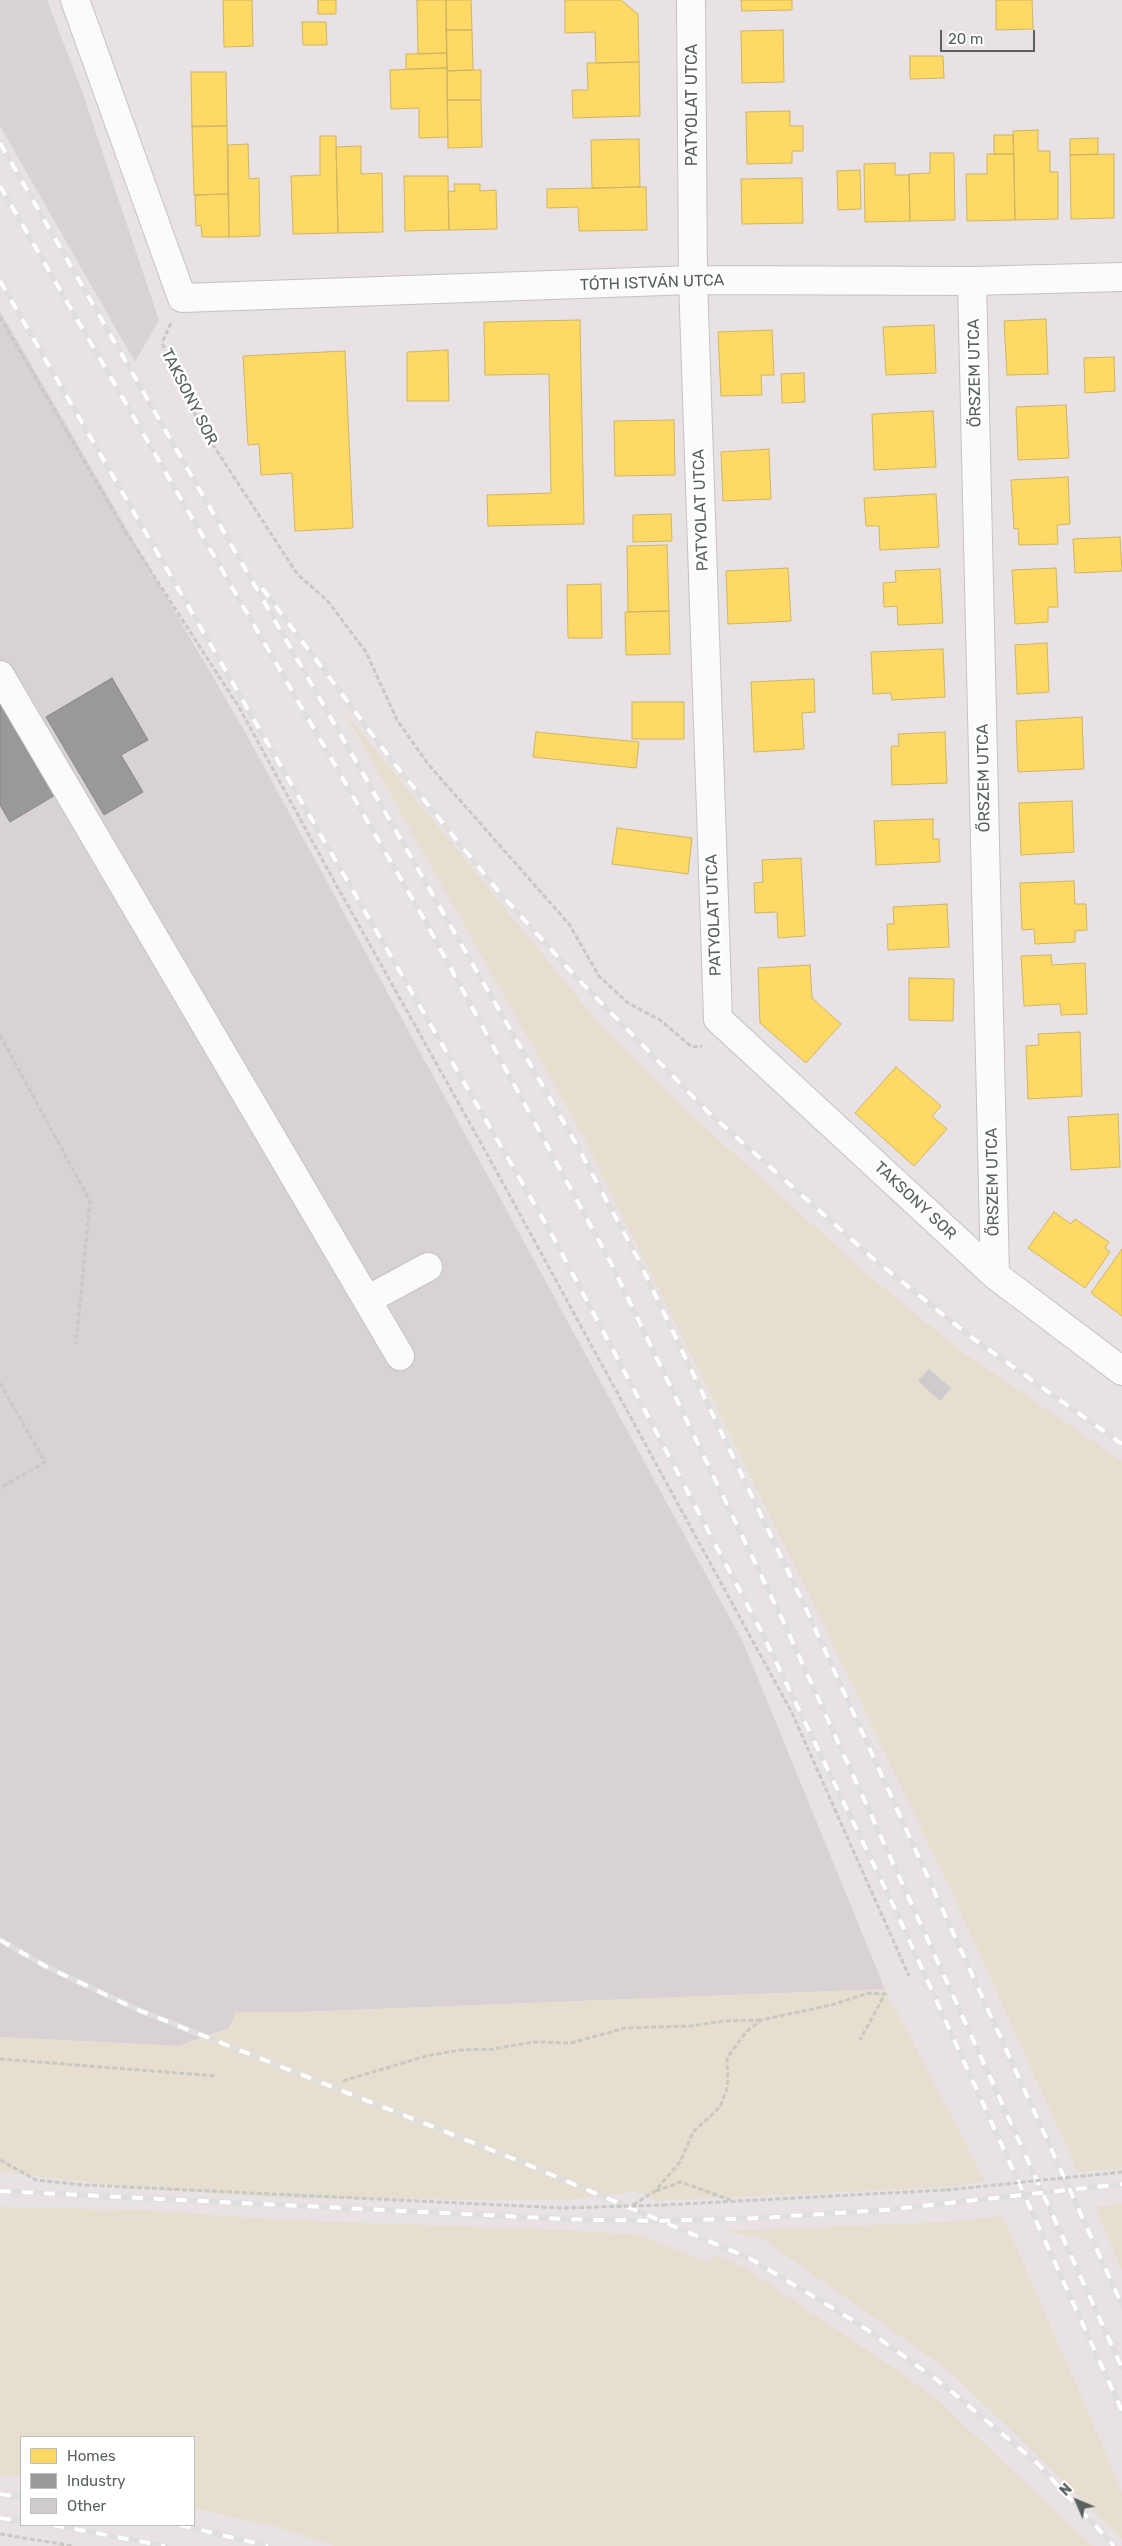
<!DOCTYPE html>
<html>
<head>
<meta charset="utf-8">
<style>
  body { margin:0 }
  #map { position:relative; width:1122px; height:2546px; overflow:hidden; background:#e9e2e5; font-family:Rubik,sans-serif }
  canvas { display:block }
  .legend { position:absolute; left:20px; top:2436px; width:175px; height:90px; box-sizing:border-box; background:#fff; border:1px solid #bcc0bd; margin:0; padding:6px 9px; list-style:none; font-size:15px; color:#58615b }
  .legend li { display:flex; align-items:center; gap:10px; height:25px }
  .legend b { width:25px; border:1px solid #bcc0bd }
  .north { position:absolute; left:1052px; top:2476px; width:50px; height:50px; -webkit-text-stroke:4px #fff; paint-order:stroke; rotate:315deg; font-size:14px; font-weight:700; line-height:20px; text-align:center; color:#58615b }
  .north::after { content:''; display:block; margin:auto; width:18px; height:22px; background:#58615b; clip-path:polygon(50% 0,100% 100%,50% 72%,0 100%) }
  .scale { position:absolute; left:940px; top:30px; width:95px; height:22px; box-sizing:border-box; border:2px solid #58615b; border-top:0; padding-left:6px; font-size:15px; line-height:18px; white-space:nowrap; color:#58615b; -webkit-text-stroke:4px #fff; paint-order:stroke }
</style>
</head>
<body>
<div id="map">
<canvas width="1122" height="2546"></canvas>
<ul class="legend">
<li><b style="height:14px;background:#ffd966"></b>Homes</li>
<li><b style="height:14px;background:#999"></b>Industry</li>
<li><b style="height:14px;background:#cfcbcd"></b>Other</li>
</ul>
<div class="north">N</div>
<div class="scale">20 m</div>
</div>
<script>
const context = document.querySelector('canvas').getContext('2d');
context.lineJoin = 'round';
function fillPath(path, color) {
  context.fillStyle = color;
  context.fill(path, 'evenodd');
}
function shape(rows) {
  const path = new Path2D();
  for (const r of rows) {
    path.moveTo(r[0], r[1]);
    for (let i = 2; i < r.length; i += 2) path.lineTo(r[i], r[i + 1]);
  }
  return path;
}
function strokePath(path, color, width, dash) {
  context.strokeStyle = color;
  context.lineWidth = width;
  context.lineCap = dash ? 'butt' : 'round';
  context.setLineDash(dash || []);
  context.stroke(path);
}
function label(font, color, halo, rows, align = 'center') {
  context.font = font + ' Rubik,sans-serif';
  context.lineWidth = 5;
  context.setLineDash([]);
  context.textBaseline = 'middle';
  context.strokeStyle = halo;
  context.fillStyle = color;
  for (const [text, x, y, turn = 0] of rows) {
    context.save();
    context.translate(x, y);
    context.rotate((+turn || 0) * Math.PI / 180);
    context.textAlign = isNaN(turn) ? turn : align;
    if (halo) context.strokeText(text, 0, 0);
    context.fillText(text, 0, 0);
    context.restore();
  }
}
const industrial = shape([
  [0,0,47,0,82,91,159,320,135,362,0,126],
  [0,311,245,732,743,1642,885,1989,302,2012,236,2012,229,2028,179,2046,0,2037]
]);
const green = shape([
  [343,710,601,1026,687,1111,867,1274,961,1351,1122,1461,1122,2168,1078,2172,952,1893,816,1609,583,1136],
  [885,1989,986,2182,945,2187,654,2201,652,2197,641,2193,633,2192,564,2200,283,2198,137,2188,0,2172,0,2037,179,2046,229,2029,236,2012,302,2012],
  [1122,2204,1122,2269,1095,2207],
  [0,2207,145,2210,284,2220,564,2230,639,2235,709,2263,714,2254,744,2267,888,2364,938,2400,1092,2546,334,2546,278,2527,194,2508,194,2437,21,2437,21,2478,0,2475],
  [1003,2216,1122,2491,1122,2539,952,2373,760,2237,724,2231,947,2222]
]);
const homes = shape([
  [223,0,252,0,253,46,224,47,223,0],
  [318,0,336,0,336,14,318,14,318,0],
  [417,0,446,0,447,53,418,54,417,0],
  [446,0,471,0,472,30,446,30,446,0],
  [565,0,621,0,638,14,639,62,596,63,595,32,565,33,565,0],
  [741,0,792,0,792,10,742,11,741,0],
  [996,0,1032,0,1033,29,996,30,996,0],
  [302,22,326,22,327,45,303,45,302,22],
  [446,30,472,30,473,70,447,71,446,30],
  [783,30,784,82,742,83,741,31,783,30],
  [447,53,447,68,406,69,406,54,447,53],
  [910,56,943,56,944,78,910,79,910,56],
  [639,62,640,116,573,118,572,90,588,90,587,63,639,62],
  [447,68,448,137,419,138,419,108,391,109,390,70,447,68],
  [473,70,481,70,481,100,447,100,447,71,473,70],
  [191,72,226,72,227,126,192,127,191,72],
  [447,100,481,100,482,147,448,148,447,100],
  [790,111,790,126,803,126,803,151,792,151,792,163,747,164,746,112,790,111],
  [192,126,227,126,228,194,194,195,192,126],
  [1038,130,1038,151,1050,151,1050,172,1058,172,1058,219,1015,220,1013,131,1038,130],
  [994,135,1013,135,1014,154,994,154,994,135],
  [320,136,336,136,338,233,293,234,291,176,320,175,320,136],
  [1098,138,1098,154,1070,155,1070,139,1098,138],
  [639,139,640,187,592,188,591,140,639,139],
  [248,144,249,179,259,178,260,236,229,237,228,145,248,144],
  [361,146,361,174,382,173,383,232,338,233,336,147,361,146],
  [930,153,954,153,955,220,910,221,909,174,930,173,930,153],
  [987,154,1014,154,1015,220,967,221,966,174,987,174,987,154],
  [1114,154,1114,218,1071,219,1070,155,1114,154],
  [895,163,895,175,909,175,910,221,865,222,864,164,895,163],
  [860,170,861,209,838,210,837,171,860,170],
  [404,176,448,176,449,230,405,231,404,176],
  [802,178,803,223,742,224,741,179,802,178],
  [454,184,480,184,480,191,496,190,497,229,449,230,448,192,455,191,454,184],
  [646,187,647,230,579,231,578,207,547,208,547,189,646,187],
  [228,194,229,237,202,237,201,225,196,226,195,195,228,194],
  [1046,319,1048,374,1007,375,1004,321,1046,319],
  [580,320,584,524,488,526,487,495,551,493,549,374,485,375,484,322,580,320],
  [934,325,936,373,886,375,883,327,934,325],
  [772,330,774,375,761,375,762,395,721,396,718,332,772,330],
  [448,350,449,401,407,401,407,352,448,350],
  [345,351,353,528,295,531,292,473,261,475,259,444,248,445,243,356,345,351],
  [1114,357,1115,391,1085,393,1084,358,1114,357],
  [804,373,805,402,782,403,781,374,804,373],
  [1066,405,1069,458,1018,460,1016,407,1066,405],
  [933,411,936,467,874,470,872,414,933,411],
  [674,420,675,475,615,476,614,421,674,420],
  [769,449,771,499,723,501,721,452,769,449],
  [1068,477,1070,524,1057,525,1058,544,1019,545,1018,528,1014,529,1011,480,1068,477],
  [936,494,939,547,880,550,879,526,866,526,864,498,936,494],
  [671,514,672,541,633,542,633,515,671,514],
  [1120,537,1122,571,1075,573,1073,539,1120,537],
  [667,545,669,611,628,612,627,546,667,545],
  [788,568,791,621,728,624,726,571,788,568],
  [1056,568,1058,607,1048,607,1048,622,1015,624,1012,570,1056,568],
  [940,569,943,623,898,625,897,606,884,607,883,583,896,582,895,571,940,569],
  [601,584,602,638,568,638,567,585,601,584],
  [669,611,670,654,626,655,625,612,669,611],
  [1047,643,1049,692,1017,694,1015,645,1047,643],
  [943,649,945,697,892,700,891,693,873,694,871,652,943,649],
  [814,679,815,712,802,713,804,749,754,752,751,682,814,679],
  [632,702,684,702,684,739,632,739,632,702],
  [1082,717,1084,769,1018,772,1016,721,1082,717],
  [536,732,639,742,636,768,533,757,536,732],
  [945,732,947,783,892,785,891,746,899,746,898,734,945,732],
  [1072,801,1074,852,1021,855,1019,803,1072,801],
  [933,819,933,839,939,839,940,862,876,865,874,821,933,819],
  [617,828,692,838,688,874,612,864,617,828],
  [801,858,805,936,778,938,777,912,755,913,754,883,763,882,762,860,801,858],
  [1074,881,1075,904,1086,904,1087,930,1075,931,1075,942,1035,944,1034,929,1022,930,1020,883,1074,881],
  [947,904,949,947,888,950,887,924,894,924,893,907,947,904],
  [1051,955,1052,965,1085,963,1087,1014,1061,1015,1060,1004,1024,1006,1021,956,1051,955],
  [810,965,812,998,841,1024,806,1063,760,1023,758,968,810,965],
  [909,978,954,979,953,1021,909,1020,909,978],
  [1080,1032,1082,1096,1028,1099,1026,1046,1039,1045,1038,1034,1080,1032],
  [896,1067,941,1106,932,1116,947,1129,914,1166,855,1113,896,1067],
  [1118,1114,1120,1167,1071,1170,1068,1117,1118,1114],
  [1054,1212,1071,1224,1075,1219,1109,1242,1105,1248,1110,1252,1085,1288,1028,1248,1054,1212],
  [1122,1249,1122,1316,1091,1293,1122,1249]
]);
const industry = shape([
  [112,678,148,740,121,755,143,792,104,815,46,717,112,678],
  [0,685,62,791,10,822,0,805,0,685]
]);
const building = shape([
  [929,1369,951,1388,940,1401,918,1381,929,1369]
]);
const path = shape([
  [0,317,125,531,240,709,328,870,487,1154,792,1713,909,1976],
  [171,323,162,343,200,425,298,575,327,600,366,652,397,720,428,764,569,924,599,976,628,1003,660,1020,692,1047,702,1046],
  [0,1035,90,1201,76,1344],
  [0,1383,45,1462,0,1488],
  [0,2059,216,2076],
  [343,2081,426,2056,460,2050,493,2049,534,2042,571,2043,625,2028,692,2026,724,2021,761,2020],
  [0,2160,36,2180,85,2185,564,2208],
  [656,2191,681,2182,730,2200],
  [633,2205,655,2191,680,2162,693,2132,720,2107,728,2086,727,2058,746,2032,761,2020,831,2005,869,1993,885,1994,860,2040],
  [663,2205,946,2190],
  [0,2534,73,2546]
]);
const minor = shape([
  [75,0,182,298,693,280,972,281,1122,277],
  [691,0,693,280,718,1019,995,1275,1122,1371],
  [972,281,995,1275],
  [0,675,400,1356],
  [367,1300,428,1267]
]);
const rail = shape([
  [0,143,575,1142,637,1257,808,1613,1122,2305],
  [0,186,424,919,612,1265,784,1623,1122,2368],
  [0,281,550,1231,641,1403,762,1633,895,1909,1122,2411],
  [262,588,393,762,499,892,576,977,708,1112,876,1261,971,1337,1122,1444],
  [0,1940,47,1967,136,2009,514,2159,749,2258,859,2324,945,2386,1037,2463,1114,2546],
  [0,2191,564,2219,655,2221,761,2218,885,2210,1122,2184],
  [0,2494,21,2497],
  [0,2518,21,2521],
  [53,2525,165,2546],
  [180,2525,268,2546]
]);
const pathBridge = shape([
  [946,2190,1122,2172],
  [564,2208,663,2205]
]);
const streetNames = [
  ["PATYOLAT UTCA",692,105,-90],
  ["TÓTH ISTVÁN UTCA",652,283,-2],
  ["ŐRSZEM UTCA",975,373,-91],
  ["TAKSONY SOR",189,397,63],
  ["PATYOLAT UTCA",701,510,-92],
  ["ŐRSZEM UTCA",984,778,-91],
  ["PATYOLAT UTCA",714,915,-92],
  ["ŐRSZEM UTCA",993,1182,-91],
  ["TAKSONY SOR",915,1201,43]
];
fillPath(industrial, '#d9d2d5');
fillPath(green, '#e6dece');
fillPath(homes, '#ffd966');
strokePath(homes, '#cdb563', 1);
fillPath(industry, '#999');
strokePath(industry, '#868886', 1);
fillPath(building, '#cfcbcd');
strokePath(building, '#d8d2d4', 1);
strokePath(minor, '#c3c3c3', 30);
strokePath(path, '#c7c9c2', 3, [5, 2.5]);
strokePath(minor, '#fcfbfb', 28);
strokePath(rail, '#dfdfde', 5.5);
strokePath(rail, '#fff', 4, [11]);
strokePath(pathBridge, '#c7c9c2', 3, [5, 2.5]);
label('16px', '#58615b', '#fff', streetNames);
</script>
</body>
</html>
